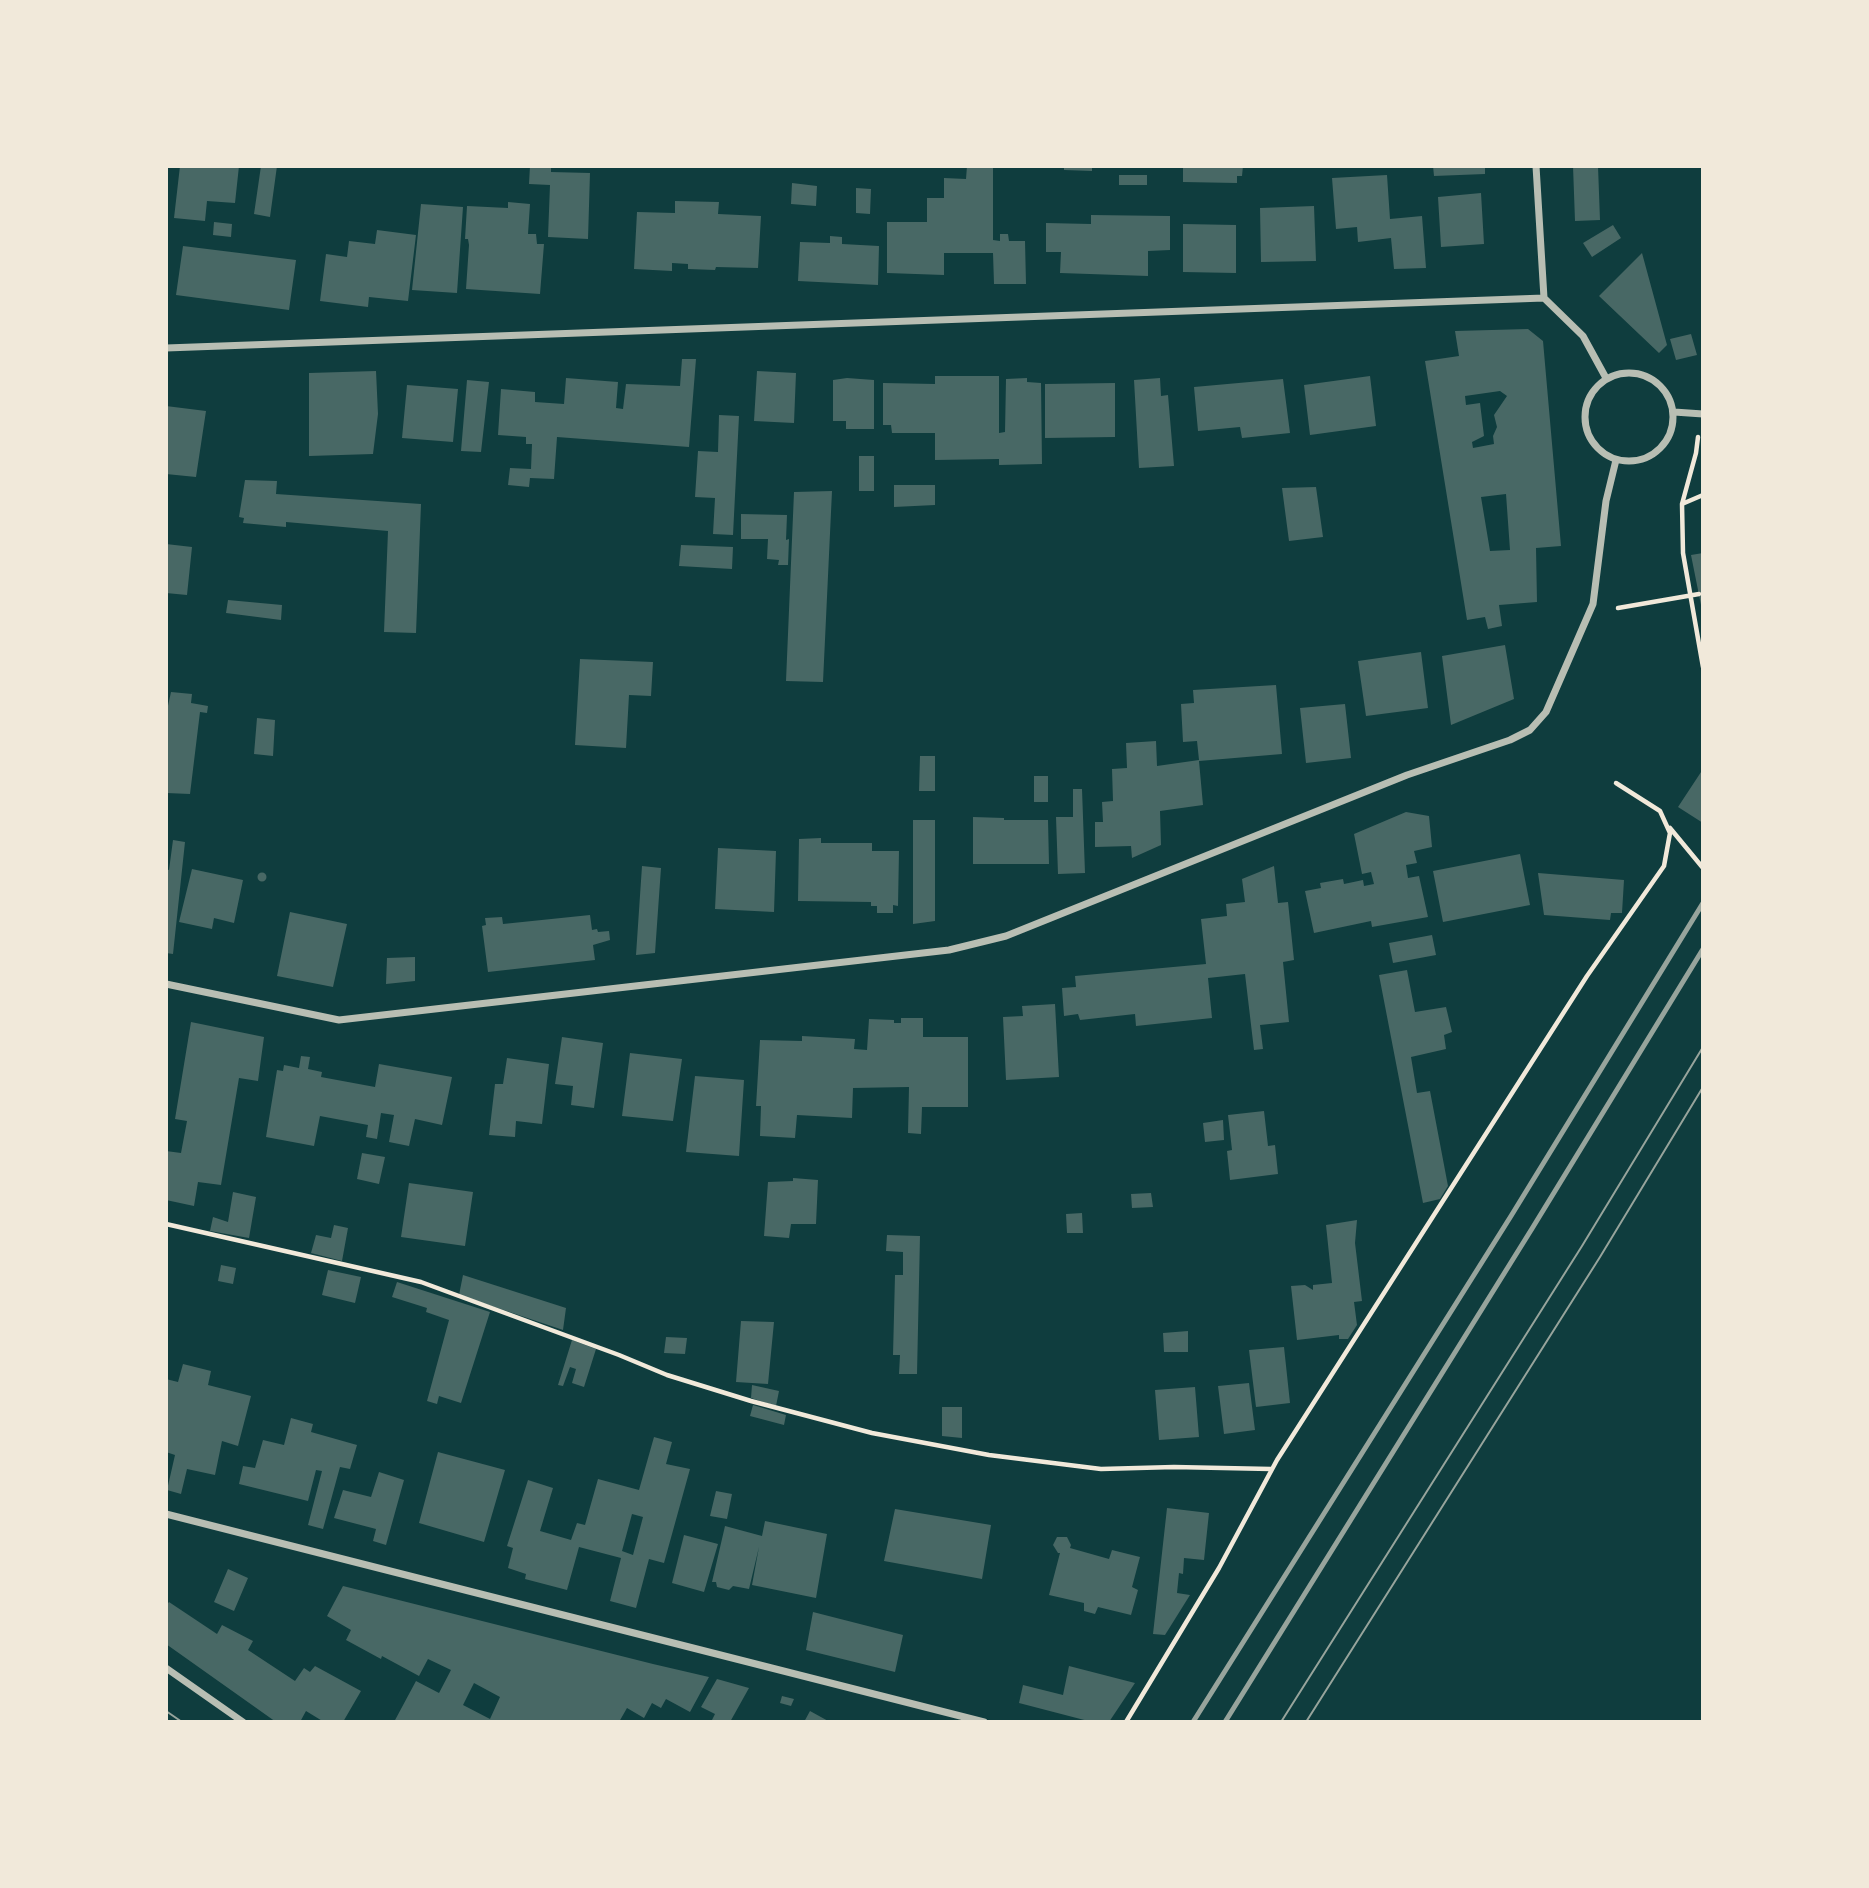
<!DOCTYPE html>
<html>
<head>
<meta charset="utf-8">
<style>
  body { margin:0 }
  #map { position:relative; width:1869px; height:1888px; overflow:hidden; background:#0f3d3e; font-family:Lora,serif }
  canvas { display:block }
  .frame { position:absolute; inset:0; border:168px solid #f1e9da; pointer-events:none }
</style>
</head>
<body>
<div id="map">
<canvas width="1869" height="1888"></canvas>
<div class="frame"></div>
</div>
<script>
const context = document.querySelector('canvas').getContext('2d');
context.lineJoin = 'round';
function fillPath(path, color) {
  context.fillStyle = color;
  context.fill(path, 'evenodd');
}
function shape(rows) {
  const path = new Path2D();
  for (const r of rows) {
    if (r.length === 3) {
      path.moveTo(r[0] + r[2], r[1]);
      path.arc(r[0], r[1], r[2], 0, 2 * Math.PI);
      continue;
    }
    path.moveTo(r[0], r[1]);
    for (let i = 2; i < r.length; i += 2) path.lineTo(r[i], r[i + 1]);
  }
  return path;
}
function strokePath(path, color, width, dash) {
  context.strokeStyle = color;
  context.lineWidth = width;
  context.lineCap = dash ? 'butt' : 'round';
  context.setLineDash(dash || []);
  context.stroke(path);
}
const building = shape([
  [180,166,239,166,235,203,207,201,205,221,174,218],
  [261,166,277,166,270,217,254,214],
  [530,166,551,166,551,172,590,173,588,239,548,237,550,185,529,184],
  [967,166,993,166,993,240,1000,241,1000,234,1008,234,1009,241,1025,241,1026,284,994,284,993,253,944,253,944,275,887,273,887,222,927,222,927,198,944,198,944,178,966,179],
  [1064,166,1092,166,1092,171,1064,170],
  [1183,166,1243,166,1242,176,1237,176,1237,183,1183,182],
  [1433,166,1485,166,1485,174,1434,176],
  [1573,166,1598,166,1600,220,1575,221],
  [1119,175,1147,175,1147,185,1119,185],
  [1387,175,1390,219,1422,216,1426,268,1394,269,1391,238,1358,242,1357,227,1336,229,1332,178],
  [792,183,817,186,816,206,791,204],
  [856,188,871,189,870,214,856,213],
  [1481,193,1484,244,1441,247,1438,197],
  [675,201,719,202,718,214,761,216,758,268,716,267,715,270,688,269,688,264,672,263,672,271,634,269,637,212,675,213],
  [508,202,530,204,528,234,536,234,537,244,544,244,540,294,466,289,469,245,468,239,465,239,467,206,508,208],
  [421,204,463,207,457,293,412,290],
  [1314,206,1316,261,1261,262,1260,208],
  [1091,215,1170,216,1170,250,1148,251,1148,276,1060,273,1061,252,1046,252,1046,223,1091,224],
  [214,222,232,224,231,237,213,235],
  [1183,224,1236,225,1236,273,1183,272],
  [1613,225,1621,238,1592,257,1583,243],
  [377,230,416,235,408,301,369,297,368,307,320,301,326,254,347,257,349,241,375,244],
  [830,236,842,237,842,244,879,246,878,285,798,281,800,242,830,243],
  [183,246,296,260,289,310,176,295],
  [1642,253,1667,345,1659,353,1599,296],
  [1528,329,1543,341,1561,546,1536,548,1537,602,1499,605,1502,626,1488,629,1485,617,1467,620,1425,361,1459,356,1455,331],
  [1500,391,1507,396,1494,415,1497,427,1493,436,1494,444,1473,448,1472,442,1484,436,1480,403,1466,405,1465,396],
  [1506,494,1510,550,1490,551,1481,497],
  [1691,334,1697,355,1676,360,1670,339],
  [682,359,696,359,689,447,557,437,554,479,530,478,529,487,508,485,510,468,531,469,532,444,526,444,526,437,498,435,501,389,535,392,535,402,564,404,566,378,618,382,616,408,623,409,626,384,680,386],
  [376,371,378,414,373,454,309,456,309,373],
  [757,371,796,373,794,423,754,421],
  [935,376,999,376,999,433,1005,432,1006,379,1027,378,1027,382,1041,383,1042,464,999,465,999,459,935,460,935,433,892,433,891,425,883,425,883,383,935,384],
  [1370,376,1376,426,1310,435,1304,385],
  [847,378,874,380,874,429,846,429,846,421,833,421,833,380],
  [1160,378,1161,396,1168,395,1174,466,1139,468,1134,380],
  [1283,379,1290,433,1242,438,1240,427,1198,431,1194,387],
  [467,380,489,382,481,452,461,451],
  [1115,383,1115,437,1045,438,1045,384],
  [407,385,458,389,453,442,402,438],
  [166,406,206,411,196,477,166,474],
  [719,415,739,416,733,535,713,534,715,498,695,497,698,451,718,452],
  [859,456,874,456,874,491,859,491],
  [245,480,277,481,276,494,421,504,416,633,384,632,388,531,286,522,286,527,243,523,244,518,239,517],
  [894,485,935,485,935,505,894,507],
  [1316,487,1323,537,1289,541,1282,488],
  [832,491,823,682,786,681,794,492],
  [741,514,787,515,786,540,789,539,788,565,778,565,779,560,767,559,768,539,741,539],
  [166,544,192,547,187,595,166,593],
  [681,545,733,547,732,569,679,566],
  [1703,553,1703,605,1701,605,1691,555],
  [228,600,282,605,281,620,226,613],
  [1505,645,1514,699,1451,725,1442,656],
  [1421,652,1428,708,1366,716,1358,661],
  [580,659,653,662,651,696,629,695,626,748,575,745],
  [1276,685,1282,754,1199,761,1203,805,1160,811,1161,845,1132,858,1131,846,1095,847,1095,822,1103,822,1102,802,1113,801,1112,769,1127,768,1126,743,1156,741,1157,766,1199,760,1197,741,1183,742,1181,704,1194,703,1193,690],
  [171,692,192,694,191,703,208,706,207,713,200,712,190,794,166,793,166,715],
  [1345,704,1351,758,1306,763,1300,708],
  [257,718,275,720,273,756,254,754],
  [920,756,935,756,935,791,919,791],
  [1703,769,1703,823,1678,807],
  [1034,776,1048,776,1048,802,1034,802],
  [1073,789,1082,789,1085,873,1058,874,1056,817,1073,817],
  [1406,812,1429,816,1432,847,1414,851,1417,863,1406,865,1408,878,1419,876,1428,917,1372,927,1371,921,1314,933,1305,891,1321,888,1320,883,1343,879,1344,884,1363,880,1364,886,1374,884,1371,872,1362,874,1354,834],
  [973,817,1004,818,1004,820,1048,820,1049,864,973,864],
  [913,820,935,820,935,921,913,924],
  [821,838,821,843,872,843,872,851,899,851,898,906,893,905,893,913,877,913,877,906,871,906,871,902,798,901,799,839],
  [173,840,185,842,173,954,166,953,166,869,169,870],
  [718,848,776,851,774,912,715,909],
  [1520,854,1530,905,1443,922,1433,871],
  [642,866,661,868,655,953,636,955],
  [1274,866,1278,903,1288,902,1294,960,1283,962,1289,1022,1260,1025,1263,1049,1254,1050,1245,974,1208,978,1212,1018,1136,1026,1135,1014,1080,1020,1078,1014,1064,1016,1062,988,1076,987,1075,976,1206,964,1201,919,1227,916,1226,904,1245,902,1242,879],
  [192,869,243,880,234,923,214,918,212,929,179,922],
  [262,877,4.5],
  [1538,873,1624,880,1622,913,1611,913,1610,920,1544,915],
  [290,912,347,924,333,987,277,976],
  [590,915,592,930,597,929,598,932,609,931,610,940,593,945,595,960,488,972,482,926,486,925,485,918,502,917,503,924],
  [1432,935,1436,955,1393,963,1389,943],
  [415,957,415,981,386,984,387,958],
  [1407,970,1415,1012,1446,1007,1452,1032,1444,1035,1446,1049,1411,1057,1417,1093,1430,1091,1448,1186,1440,1199,1423,1203,1379,975],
  [1055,1004,1059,1077,1006,1080,1003,1017,1023,1016,1022,1006],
  [901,1018,923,1018,923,1037,968,1037,968,1107,922,1107,921,1134,908,1133,909,1087,853,1088,852,1118,797,1115,795,1138,760,1136,761,1106,756,1106,760,1040,802,1041,802,1036,855,1039,854,1049,867,1050,869,1019,894,1020,894,1023,901,1023],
  [191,1022,264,1037,258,1081,239,1078,221,1185,198,1182,194,1206,166,1200,166,1151,181,1153,187,1121,175,1119],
  [562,1037,603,1043,594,1108,571,1105,573,1086,555,1084],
  [630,1053,682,1059,673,1121,622,1116],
  [301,1056,310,1057,308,1069,322,1072,321,1077,375,1087,379,1064,452,1077,442,1125,415,1119,409,1146,389,1142,394,1115,381,1113,377,1139,366,1137,368,1125,320,1116,314,1146,266,1137,277,1070,283,1071,284,1065,299,1068],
  [507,1058,549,1064,542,1124,516,1121,515,1137,489,1135,495,1084,503,1084],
  [695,1076,744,1080,739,1156,686,1152],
  [1264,1111,1268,1146,1275,1145,1278,1174,1230,1180,1227,1151,1232,1150,1228,1115],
  [1223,1120,1224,1140,1205,1142,1203,1123],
  [362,1153,385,1157,379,1184,357,1179],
  [793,1178,818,1180,816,1224,791,1224,789,1238,764,1236,768,1182,793,1181],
  [409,1183,473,1192,465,1246,401,1237],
  [233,1192,256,1197,249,1238,210,1231,213,1217,228,1222],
  [1151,1193,1153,1207,1132,1208,1131,1194],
  [1082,1213,1083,1233,1067,1233,1066,1214],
  [1357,1220,1355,1243,1362,1301,1354,1302,1357,1325,1348,1339,1339,1339,1339,1335,1297,1340,1291,1286,1305,1285,1313,1290,1313,1285,1332,1283,1326,1225],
  [334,1225,348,1228,342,1261,311,1253,316,1235,331,1238],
  [887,1235,920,1236,917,1374,899,1374,900,1355,893,1355,895,1275,903,1275,903,1252,886,1251],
  [221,1265,236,1268,233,1284,218,1281],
  [328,1270,361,1277,355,1303,322,1295],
  [463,1275,566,1308,563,1330,459,1295],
  [397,1282,490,1312,461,1403,439,1396,437,1404,427,1401,449,1320,426,1312,427,1308,392,1297],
  [741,1321,774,1322,768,1384,736,1382],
  [1188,1331,1188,1352,1164,1352,1163,1333],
  [666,1337,687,1338,685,1354,664,1353],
  [572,1340,596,1349,584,1387,572,1383,576,1369,570,1367,563,1386,558,1385],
  [1284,1347,1290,1403,1256,1407,1249,1350],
  [183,1364,211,1371,208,1385,251,1396,238,1446,222,1441,215,1475,187,1469,181,1494,167,1490,175,1455,166,1452,166,1379,178,1382],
  [1249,1383,1255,1430,1224,1434,1218,1386],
  [752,1385,779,1391,776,1406,751,1398],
  [1195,1387,1199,1437,1159,1440,1155,1390],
  [753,1405,786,1415,784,1425,750,1416],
  [942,1407,962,1407,962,1438,942,1436],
  [291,1418,313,1424,311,1432,357,1445,350,1469,340,1467,323,1529,308,1525,322,1471,316,1470,308,1501,239,1484,243,1466,255,1468,263,1440,284,1445],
  [654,1437,672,1442,666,1464,690,1469,664,1563,649,1559,636,1608,610,1601,621,1558,579,1547,567,1590,525,1579,526,1574,508,1568,513,1548,507,1546,528,1480,553,1488,540,1531,571,1540,577,1523,585,1525,598,1479,639,1490],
  [632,1514,643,1517,633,1555,622,1551],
  [438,1452,505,1470,484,1542,419,1523],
  [379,1472,404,1480,386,1545,373,1541,376,1529,334,1518,343,1490,371,1497],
  [716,1491,732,1494,727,1519,710,1516],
  [1167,1508,1209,1513,1204,1560,1184,1558,1183,1574,1179,1573,1177,1593,1190,1595,1165,1635,1153,1634],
  [895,1509,991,1525,982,1579,884,1561],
  [765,1521,827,1534,816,1598,752,1585,759,1547,749,1589,733,1586,729,1590,717,1587,716,1582,712,1582,725,1526,762,1536],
  [684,1535,718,1544,704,1592,672,1583],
  [1057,1537,1067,1537,1071,1545,1070,1548,1109,1559,1112,1550,1140,1557,1132,1587,1138,1590,1131,1615,1098,1607,1095,1614,1084,1611,1084,1603,1049,1595,1060,1553,1058,1553,1053,1545],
  [228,1569,248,1578,234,1611,214,1602],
  [343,1586,653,1664,709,1677,690,1712,666,1699,661,1708,652,1703,644,1718,627,1708,619,1722,394,1722,416,1681,439,1693,451,1670,428,1659,419,1676,382,1656,381,1659,346,1640,351,1630,327,1616],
  [474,1683,500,1697,490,1719,463,1705],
  [169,1602,217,1634,222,1625,253,1641,248,1650,295,1681,304,1668,310,1672,315,1666,361,1691,343,1722,324,1722,306,1711,300,1722,276,1722,166,1644,166,1606],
  [813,1612,903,1635,895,1672,806,1650],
  [1069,1666,1135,1683,1109,1722,1092,1722,1019,1703,1023,1685,1063,1695],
  [717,1679,749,1688,730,1722,711,1722,715,1714,701,1707],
  [782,1696,794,1699,791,1706,780,1703],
  [810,1711,830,1722,804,1722]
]);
const path = shape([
  [1698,437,1696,453,1682,504,1683,553,1703,667],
  [1682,504,1703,495],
  [1618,608,1699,594],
  [1670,828,1703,868],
  [166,1224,421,1282,619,1355,667,1375,751,1401,872,1433,989,1455,1101,1469,1174,1467,1271,1469],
  [1126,1722,1219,1568,1277,1460,1587,976,1664,866,1670,833,1660,811,1616,783]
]);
const minor = shape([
  [1536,166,1544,298,1583,336,1606,378],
  [166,348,1544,298],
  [1629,417,44],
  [1674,412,1703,414],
  [166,984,339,1020,949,950,1006,936,1407,775,1510,740,1530,730,1546,712,1593,604,1606,501,1616,460],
  [166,1514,984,1722],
  [166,1668,243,1722]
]);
const tram = shape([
  [166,1711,182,1722],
  [1281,1722,1582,1246,1703,1047],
  [1306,1722,1600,1257,1703,1087]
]);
const rail = shape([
  [1193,1722,1511,1216,1703,903],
  [1225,1722,1533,1227,1703,949]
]);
fillPath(building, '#486865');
strokePath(path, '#f1e9da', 4.5);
strokePath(minor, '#b8beb3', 7);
strokePath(tram, '#97a49c', 2);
strokePath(rail, '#97a49c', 5);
</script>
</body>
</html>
